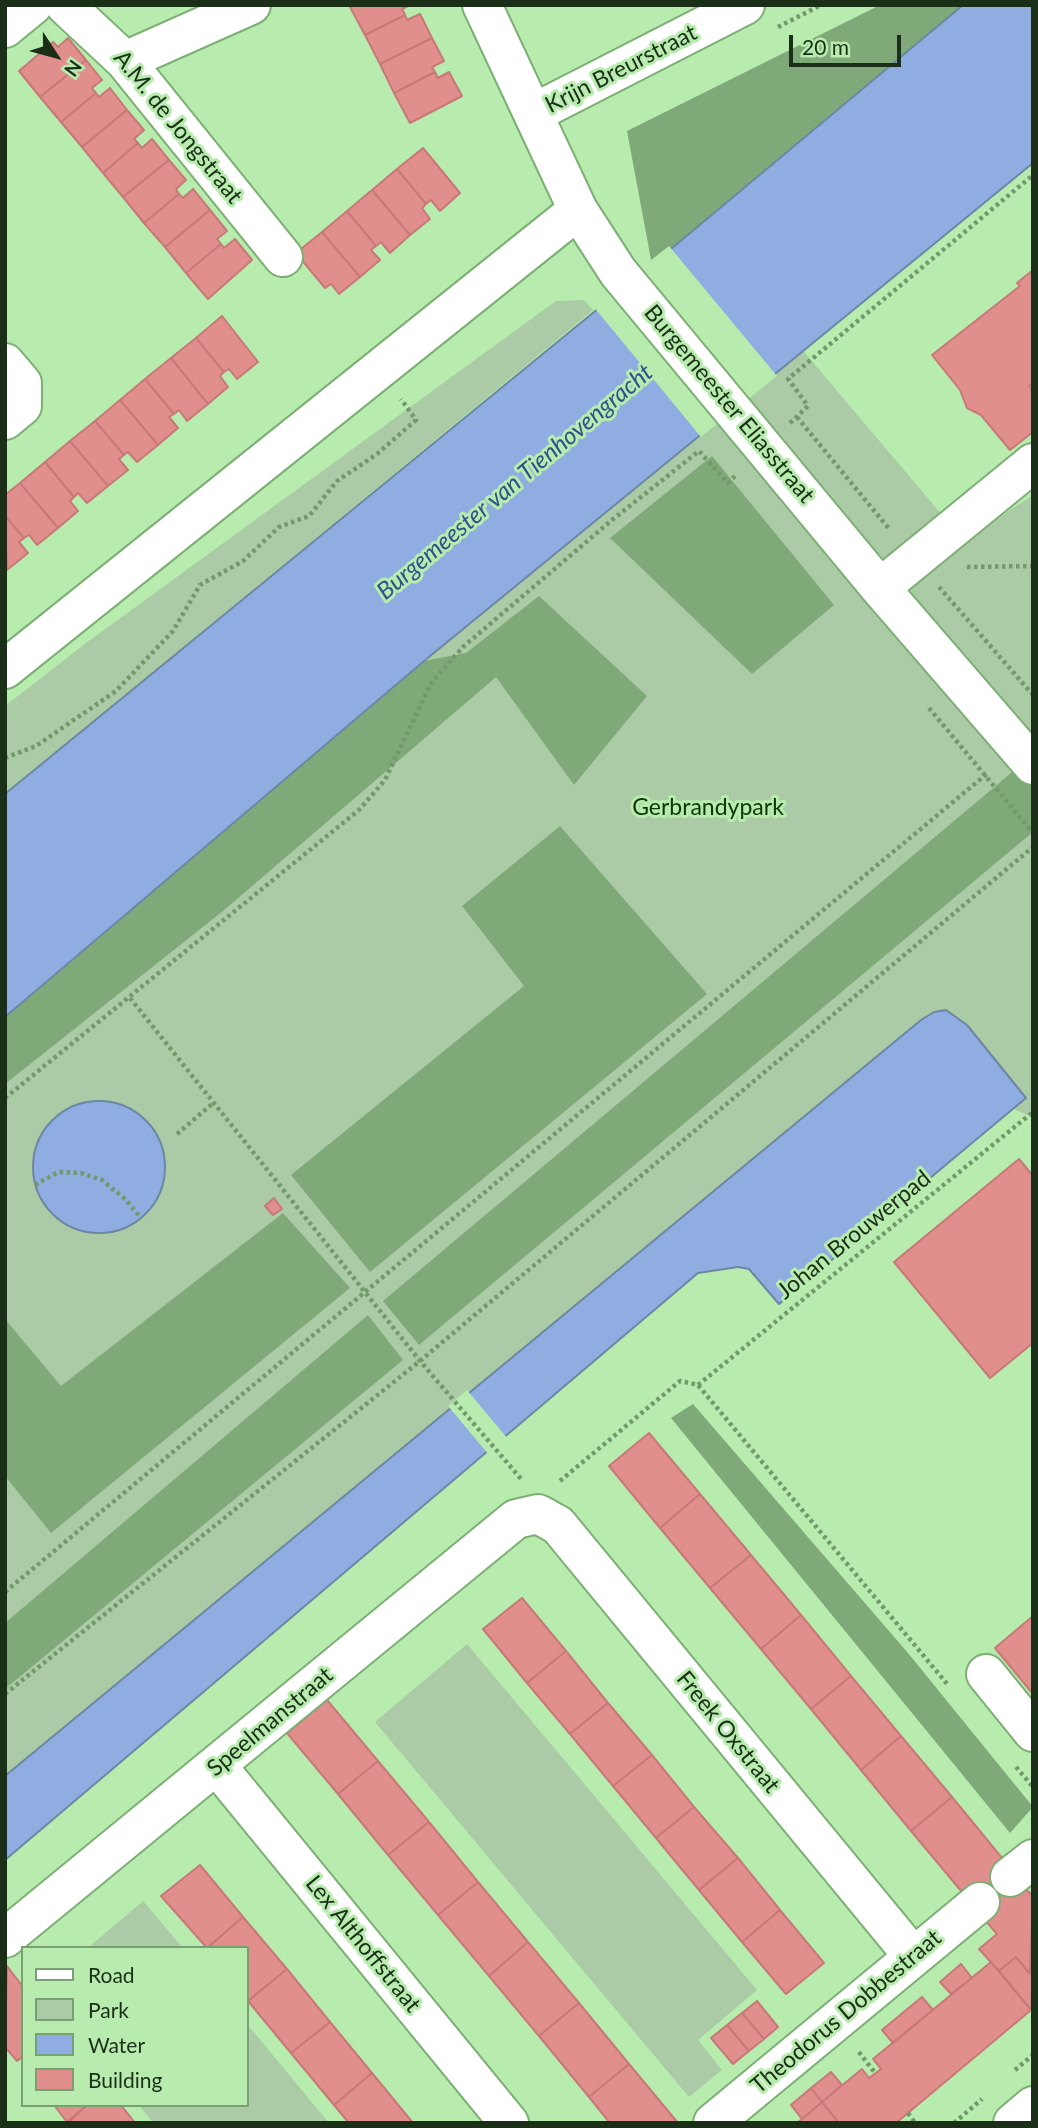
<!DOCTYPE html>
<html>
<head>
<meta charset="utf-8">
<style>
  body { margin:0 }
  #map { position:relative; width:1038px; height:2128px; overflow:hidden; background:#b7ecae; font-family:Lato,sans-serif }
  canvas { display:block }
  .frame { position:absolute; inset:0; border:7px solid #1b2f18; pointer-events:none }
  .legend { position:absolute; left:21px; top:1946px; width:228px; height:161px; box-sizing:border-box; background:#b7ecae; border:2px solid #79a072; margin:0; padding:9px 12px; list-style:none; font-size:21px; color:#1b2f18 }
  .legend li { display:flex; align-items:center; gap:14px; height:35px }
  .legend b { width:35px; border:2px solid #79a072 }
  .north { position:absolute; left:21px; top:21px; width:70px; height:70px; -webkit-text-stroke:5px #b7ecae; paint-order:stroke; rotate:126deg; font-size:19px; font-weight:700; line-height:28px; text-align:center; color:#1b2f18 }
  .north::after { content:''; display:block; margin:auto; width:24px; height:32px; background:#1b2f18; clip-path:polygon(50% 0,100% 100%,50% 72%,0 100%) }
  .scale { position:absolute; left:789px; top:35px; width:112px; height:32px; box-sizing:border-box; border:4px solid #1b2f18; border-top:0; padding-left:9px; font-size:21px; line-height:24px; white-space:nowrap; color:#1b2f18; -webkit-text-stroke:5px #b7ecae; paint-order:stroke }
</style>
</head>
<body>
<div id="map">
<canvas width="1038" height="2128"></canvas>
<div class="frame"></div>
<ul class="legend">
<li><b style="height:9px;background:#fff"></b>Road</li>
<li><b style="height:19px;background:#aacba5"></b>Park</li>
<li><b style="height:19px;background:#8fade0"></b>Water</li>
<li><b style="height:19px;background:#e08f8d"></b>Building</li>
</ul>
<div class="north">N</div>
<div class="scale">20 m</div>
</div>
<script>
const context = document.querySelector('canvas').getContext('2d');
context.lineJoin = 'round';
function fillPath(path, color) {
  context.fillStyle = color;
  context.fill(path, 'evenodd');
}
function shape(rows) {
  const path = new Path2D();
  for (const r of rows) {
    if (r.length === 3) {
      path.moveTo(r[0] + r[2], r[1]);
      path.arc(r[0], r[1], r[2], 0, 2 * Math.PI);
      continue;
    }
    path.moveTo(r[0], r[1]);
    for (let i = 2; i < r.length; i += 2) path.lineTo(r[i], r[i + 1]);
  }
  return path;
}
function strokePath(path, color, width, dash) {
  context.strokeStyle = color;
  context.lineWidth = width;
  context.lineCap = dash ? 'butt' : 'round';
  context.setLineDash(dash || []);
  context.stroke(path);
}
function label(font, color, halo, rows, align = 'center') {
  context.font = font + ' Lato,sans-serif';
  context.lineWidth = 6;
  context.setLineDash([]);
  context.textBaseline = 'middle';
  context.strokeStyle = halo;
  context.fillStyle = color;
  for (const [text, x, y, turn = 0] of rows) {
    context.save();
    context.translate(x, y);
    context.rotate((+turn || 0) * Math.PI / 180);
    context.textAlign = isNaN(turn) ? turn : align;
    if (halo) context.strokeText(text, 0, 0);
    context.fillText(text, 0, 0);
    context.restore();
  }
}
const green = shape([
  [584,300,593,310,5,794,5,706,86,643,556,301],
  [783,327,964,541,1033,495,1033,1118,909,1058,5,1799,5,974],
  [467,1644,757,1990,698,2040,722,2070,689,2097,375,1722],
  [143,1901,183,1948,88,1948],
  [247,2024,329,2123,153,2123,139,2105,247,2105]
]);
const forest = shape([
  [880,5,963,5,652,265,627,131],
  [712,456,834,605,752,674,610,538],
  [539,596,647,696,574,785,496,677,223,911,5,1084,5,1017,424,661,466,653],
  [1017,768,1033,788,1033,832,419,1345,383,1301],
  [560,826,707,994,370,1272,291,1175,524,986,462,906],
  [283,1213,350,1288,51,1533,5,1476,5,1319,61,1386],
  [368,1315,403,1360,5,1689,5,1623],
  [693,1404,908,1653,1033,1807,1010,1833,671,1418]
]);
const water = shape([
  [963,5,1033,5,1033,163,424,661,5,1017,5,794,671,249,963,5],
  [946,1010,967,1025,1026,1098,779,1304,749,1269,738,1267,698,1273,5,1860,5,1776,921,1020,934,1012,946,1010],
  [99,1167,66]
]);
const pier = shape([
  [669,246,777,376,701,437,593,306],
  [467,1390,508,1439,489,1455,448,1406]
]);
const building = shape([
  [349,5,410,5,402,9,405,15,365,35,349,5],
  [420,14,432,38,380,64,365,35,405,15,407,20,420,14],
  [68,38,86,60,40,97,19,71,53,42,58,47,68,38],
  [432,38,444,61,432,67,435,72,394,93,380,64,432,38],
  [86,60,102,80,92,88,96,93,61,122,40,97,86,60],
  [435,72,438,78,449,72,462,96,410,123,394,93,435,72],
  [110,88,127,110,82,147,61,122,96,93,99,97,110,88],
  [127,110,144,130,134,139,138,143,103,173,82,147,127,110],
  [152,139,169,160,123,197,103,173,138,143,142,148,152,139],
  [423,148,460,193,440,211,431,200,426,204,397,169,423,148],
  [169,160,186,180,176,189,179,194,144,223,123,197,169,160],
  [397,169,426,204,422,208,430,219,410,235,372,190,397,169],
  [193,189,210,210,165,247,144,223,179,194,183,198,193,189],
  [372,190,410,235,390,253,381,242,376,246,347,211,372,190],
  [210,210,227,231,217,239,221,244,186,273,165,247,210,210],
  [347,211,376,246,371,250,380,260,360,277,322,232,347,211],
  [322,232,360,277,339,294,331,284,325,288,296,253,322,232],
  [235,239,252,260,208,299,186,273,221,244,224,248,235,239],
  [1033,270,1033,383,1029,386,1033,391,1033,432,1010,450,981,415,967,408,960,390,932,355,1020,286,1017,283,1033,270],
  [222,316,258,362,237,379,229,369,224,372,196,338,222,316],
  [196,338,224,372,220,376,228,387,208,404,171,358,196,338],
  [171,358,208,404,187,421,179,410,174,414,145,379,171,358],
  [145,379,174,414,169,417,178,428,158,445,120,400,145,379],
  [120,400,158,445,137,462,128,452,124,455,95,421,120,400],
  [95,421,124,455,119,459,128,470,108,486,70,441,95,421],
  [70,441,108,486,87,503,78,493,74,497,45,462,70,441],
  [45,462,74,497,70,501,78,511,58,528,20,483,45,462],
  [20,483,58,528,37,545,29,535,24,538,5,516,5,495,20,483],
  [5,516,24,538,19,542,28,553,7,570,5,516],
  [1019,1159,1033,1176,1033,1343,990,1378,894,1262,1019,1159],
  [274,1198,282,1209,273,1215,265,1206,274,1198],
  [649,1433,700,1494,660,1528,609,1466,649,1433],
  [700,1494,751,1555,710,1588,660,1528,700,1494],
  [751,1555,801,1615,761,1649,710,1588,751,1555],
  [522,1598,566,1651,527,1683,483,1629,522,1598],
  [801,1615,851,1676,811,1709,761,1649,801,1615],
  [1033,1616,1033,1694,995,1648,1033,1616],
  [566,1651,608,1703,570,1734,527,1683,566,1651],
  [851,1676,901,1736,861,1770,811,1709,851,1676],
  [327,1700,378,1761,338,1794,287,1733,327,1700],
  [608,1703,652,1755,613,1786,570,1734,608,1703],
  [901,1736,952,1797,911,1831,861,1770,901,1736],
  [652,1755,694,1807,656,1838,613,1786,652,1755],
  [378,1761,429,1822,388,1855,338,1794,378,1761],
  [952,1797,1002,1858,998,1862,1033,1896,1030,1974,1016,1957,999,1971,979,1949,997,1934,985,1920,991,1915,968,1887,962,1892,911,1831,952,1797],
  [694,1807,738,1858,699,1890,656,1838,694,1807],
  [429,1822,478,1882,438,1915,388,1855,429,1822],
  [738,1858,780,1910,742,1942,699,1890,738,1858],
  [200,1865,243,1917,207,1948,161,1896,200,1865],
  [478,1882,528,1942,489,1976,438,1915,478,1882],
  [780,1910,824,1963,786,1994,742,1942,780,1910],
  [243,1917,287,1969,248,2001,247,1948,207,1948,243,1917],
  [528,1942,579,2003,539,2036,489,1976,528,1942],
  [1016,1957,1030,1974,1033,1972,1031,2010,999,1971,1016,1957],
  [991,1962,1031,2010,896,2123,839,2123,822,2102,862,2069,869,2078,881,2069,873,2059,991,1962],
  [961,1964,972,1978,951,1994,940,1982,961,1964],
  [7,1966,23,1987,23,2056,17,2061,5,2047,7,1966],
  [287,1969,330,2022,291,2053,248,2001,287,1969],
  [922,1997,933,2010,893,2043,882,2030,922,1997],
  [757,2001,778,2027,764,2039,742,2013,757,2001],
  [579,2003,629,2064,589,2097,539,2036,579,2003],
  [742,2013,764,2039,749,2051,727,2025,742,2013],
  [330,2022,372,2073,334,2105,291,2053,330,2022],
  [727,2025,749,2051,733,2064,711,2038,727,2025],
  [629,2064,678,2123,610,2123,589,2097,629,2064],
  [831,2072,842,2085,822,2102,811,2088,831,2072],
  [372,2073,413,2123,349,2123,334,2105,372,2073],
  [811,2088,822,2102,802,2119,791,2105,811,2088],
  [822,2102,839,2123,797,2123,802,2119,822,2102],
  [54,2105,87,2105,67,2122,54,2105],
  [87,2105,121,2105,135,2123,68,2123,87,2105]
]);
const path = shape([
  [778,27,821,5],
  [797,417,890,530],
  [790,423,808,406,788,379,1033,175],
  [967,567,1033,566],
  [939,587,1033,695],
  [929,708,1033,833],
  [5,758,36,746,116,691,173,631,200,585,243,561,279,527,309,516,337,481,377,454,416,420,401,399],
  [130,998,420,1361,522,1480],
  [5,1098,359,810,385,780,431,683,463,647,612,520,699,451,728,483,736,475],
  [177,1134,212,1104],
  [35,1185,58,1172,81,1173,102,1180,125,1199,141,1218],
  [698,1385,1033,1112],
  [560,1481,680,1381,698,1385,948,1685],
  [5,1592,989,772],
  [5,1694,420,1361,1033,847],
  [1016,1767,1033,1787],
  [859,2052,875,2073],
  [1015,2070,1033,2055],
  [908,2113,915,2123],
  [954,2123,982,2099]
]);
const minor = shape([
  [65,5,125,61,283,257],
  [482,5,578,210,618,272,880,588,1033,765],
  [5,28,33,5],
  [125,61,251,5],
  [534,113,745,5],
  [5,363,22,383,22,406,5,420],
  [880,588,1033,463],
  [5,669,578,210],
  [986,1674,1033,1732],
  [217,1766,509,2123],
  [1010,1877,1033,1859],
  [5,1938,516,1519,538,1514,558,1525,913,1956],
  [713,2123,980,1902]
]);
const major = shape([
  [1013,2123,1033,2106]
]);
const streetNames = [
  ["Krijn Breurstraat",621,69,-27],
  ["A.M. de Jongstraat",178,127,51],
  ["Burgemeester Eliasstraat",729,404,50],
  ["Johan Brouwerpad",854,1235,-39],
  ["Speelmanstraat",270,1722,-40],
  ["Freek Oxstraat",728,1732,51],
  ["Lex Althoffstraat",363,1944,51],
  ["Theodorus Dobbestraat",846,2012,-40]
];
const parkNames = [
  ["Gerbrandypark",708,808]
];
const waterNames = [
  ["Burgemeester van Tienhovengracht",515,482,-40]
];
fillPath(green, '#aacba5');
fillPath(forest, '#80a979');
fillPath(water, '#8fade0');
strokePath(water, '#6c87a4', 2);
fillPath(pier, '#b7ecae');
fillPath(building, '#e08f8d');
strokePath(building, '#c77877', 2);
strokePath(minor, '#7daf75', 42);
strokePath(major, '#7daf75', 42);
strokePath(path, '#72986c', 4.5, [3.5, 3.5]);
strokePath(minor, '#fff', 38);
strokePath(major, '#fff', 38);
label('23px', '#1b2f18', '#b7ecae', streetNames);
label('23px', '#0c3706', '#b7ecae', parkNames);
label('italic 24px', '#2e518f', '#b7ecae', waterNames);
</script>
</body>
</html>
